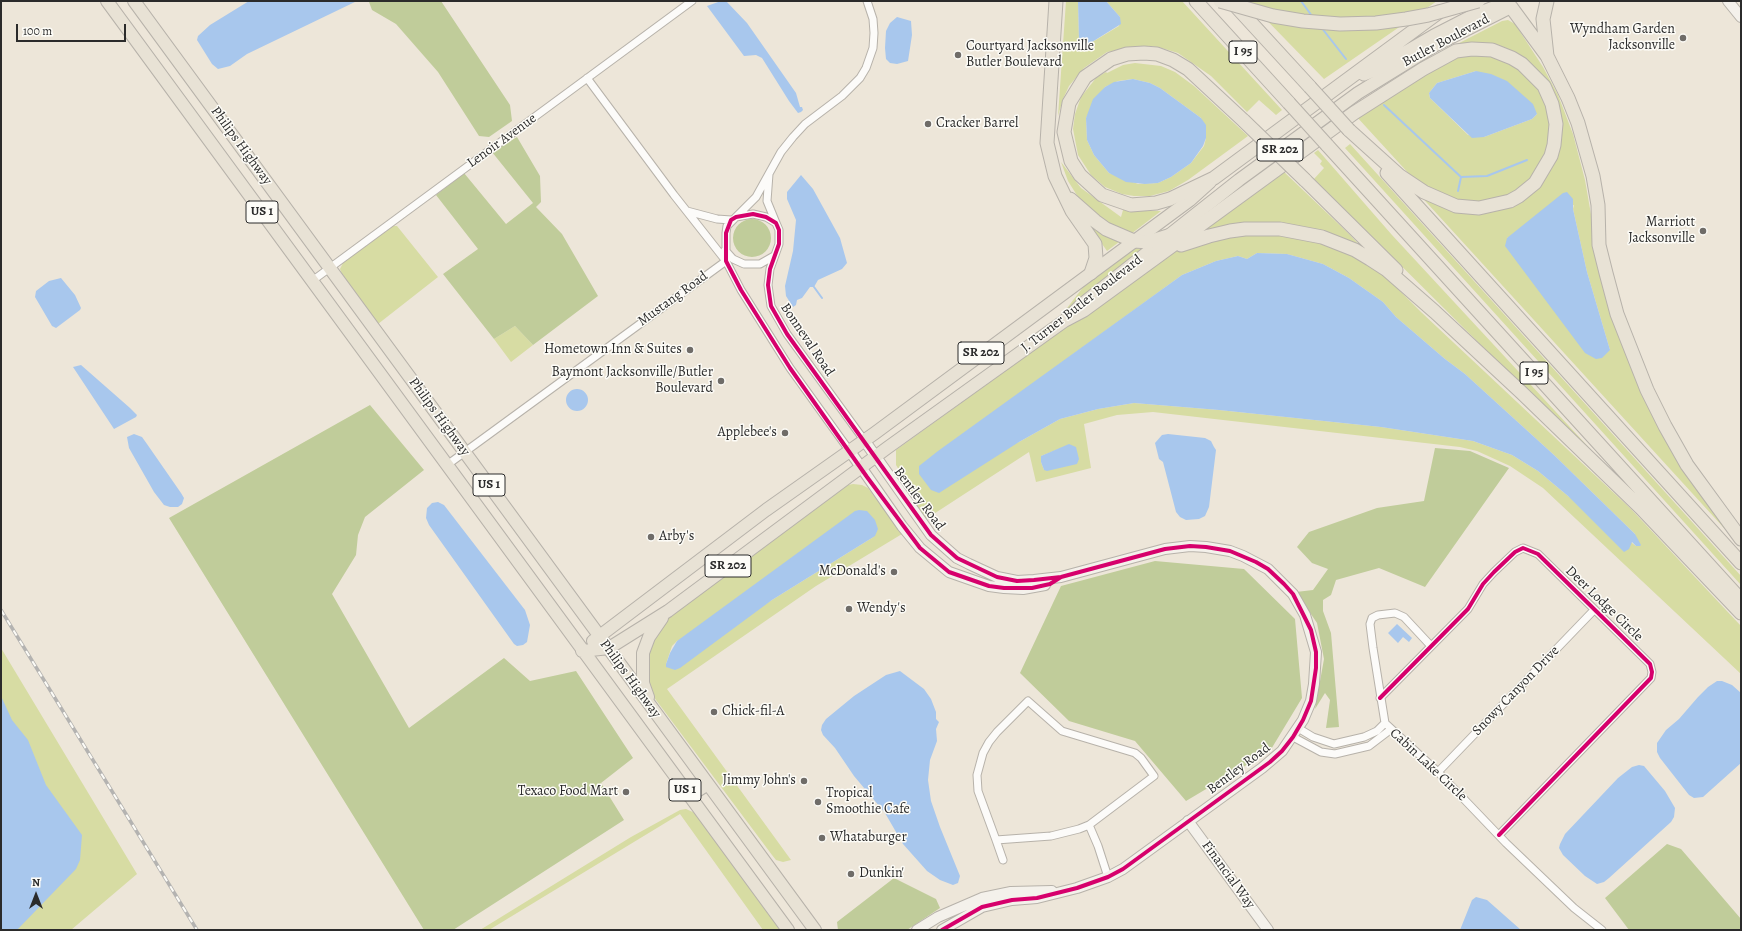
<!DOCTYPE html>
<html>
<head>
<meta charset="utf-8">
<style>
  body { margin:0 }
  #map { position:relative; width:1742px; height:931px; overflow:hidden; background:#ede6d9; font-family:Alegreya,serif }
  canvas { display:block }
  .frame { position:absolute; inset:0; border:2px solid #2b2b2b; pointer-events:none }
  .north { position:absolute; left:16px; top:875px; width:40px; height:40px; -webkit-text-stroke:3px #fdfcf7; paint-order:stroke; rotate:0deg; font-size:11px; font-weight:700; line-height:16px; text-align:center; color:#2b2b2b }
  .north::after { content:''; display:block; margin:auto; width:14px; height:18px; background:#2b2b2b; clip-path:polygon(50% 0,100% 100%,50% 72%,0 100%) }
  .scale { position:absolute; left:16px; top:24px; width:110px; height:18px; box-sizing:border-box; border:2px solid #2b2b2b; border-top:0; padding-left:5px; font-size:12px; line-height:14px; white-space:nowrap; color:#2b2b2b; -webkit-text-stroke:3px #fdfcf7; paint-order:stroke }
</style>
</head>
<body>
<div id="map">
<canvas width="1742" height="931"></canvas>
<div class="frame"></div>
<div class="north">N</div>
<div class="scale">100 m</div>
</div>
<script>
const context = document.querySelector('canvas').getContext('2d');
context.lineJoin = 'round';
function fillPath(path, color) {
  context.fillStyle = color;
  context.fill(path, 'evenodd');
}
function shape(rows) {
  const path = new Path2D();
  for (const r of rows) {
    if (r.length === 3) {
      path.moveTo(r[0] + r[2], r[1]);
      path.arc(r[0], r[1], r[2], 0, 2 * Math.PI);
      continue;
    }
    path.moveTo(r[0], r[1]);
    for (let i = 2; i < r.length; i += 2) path.lineTo(r[i], r[i + 1]);
  }
  return path;
}
function strokePath(path, color, width, dash) {
  context.strokeStyle = color;
  context.lineWidth = width;
  context.lineCap = dash ? 'butt' : 'round';
  context.setLineDash(dash || []);
  context.stroke(path);
}
function label(font, color, halo, rows, align = 'center') {
  context.font = font + ' Alegreya,serif';
  context.lineWidth = 3;
  context.setLineDash([]);
  context.textBaseline = 'middle';
  context.strokeStyle = halo;
  context.fillStyle = color;
  for (const [text, x, y, turn = 0] of rows) {
    context.save();
    context.translate(x, y);
    context.rotate((+turn || 0) * Math.PI / 180);
    context.textAlign = isNaN(turn) ? turn : align;
    if (halo) context.strokeText(text, 0, 0);
    context.fillText(text, 0, 0);
    context.restore();
  }
}
const green = shape([
  [1066,1,1078,1,1079,40,1084,47,1119,26,1120,17,1106,1,1182,1,1282,110,1276,115,1259,100,1247,112,1211,76,1178,53,1158,47,1139,46,1107,52,1084,68,1069,86,1063,99,1058,116],
  [1248,1,1437,1,1324,79],
  [1508,20,1515,24,1543,67,1558,95,1573,134,1585,180,1597,249,1628,353,1734,539,1417,192,1431,200,1508,205,1555,152,1544,78,1528,62,1485,46,1373,94,1434,56,1502,21],
  [1574,205,1573,209,1587,272,1610,350,1507,238],
  [1478,53,1513,62,1543,93,1552,134,1538,173,1511,197,1483,204,1446,199,1411,176,1356,116,1446,59],
  [1476,71,1537,114,1532,119,1484,137,1468,135,1430,98,1429,93,1437,83],
  [1135,63,1161,66,1175,72,1194,86,1248,136,1188,180,1169,191,1150,196,1134,196,1122,194,1105,187,1091,175,1078,155,1073,129,1075,114,1081,97,1096,78,1106,72,1107,73,1123,65],
  [1133,79,1150,83,1160,88,1201,118,1206,138,1204,146,1191,163,1171,177,1158,183,1138,184,1109,173,1094,155,1087,140,1086,118,1105,87,1118,81],
  [1350,144,1741,576,1741,585,1345,148],
  [1318,150,1392,235,1606,466,1495,359,1314,179,1324,168,1320,164,1322,161,1314,153],
  [1061,162,1081,188,1121,217,1123,210,1161,211,1131,234,1110,225,1086,205,1078,197,1068,181],
  [1282,170,1349,234,1372,258,1287,227,1183,241],
  [1086,221,1119,241,1119,242,1107,251],
  [393,226,397,226,438,277,378,324,342,274,340,269,344,261],
  [1241,233,1293,235,1336,247,1383,274,1421,312,1631,509,1741,626,1741,674,1543,488,1510,466,1477,451,1460,447,1153,412,1117,415,1084,424,1091,468,1036,482,1029,452,926,519,916,504,909,487,897,473,899,470,896,465,896,450,1110,295,1169,254,1183,247],
  [1257,253,1287,254,1323,264,1349,278,1383,302,1396,317,1445,359,1465,374,1554,455,1635,534,1636,546,1568,496,1538,471,1512,455,1473,441,1381,427,1219,410,1134,403,1098,409,1060,419,1019,442,920,466,1182,275,1216,261,1238,256,1247,259],
  [1069,445,1044,470,1041,462,1041,456],
  [1136,248,1143,249,1064,312,1084,286],
  [515,326,533,345,511,362,494,339],
  [853,484,862,485,868,488,902,534,816,586,667,689,791,860,783,862,776,860,772,855,653,696,648,687,647,650,668,618,848,485],
  [875,536,772,600,666,664,672,646,677,641],
  [1,648,137,874,71,930,1,930],
  [686,809,695,813,780,930,763,930,680,814,489,930,480,930,631,837,680,810]
]);
const forest = shape([
  [371,1,441,1,510,105,512,121,489,137,479,136,438,72,396,24,372,10,369,2],
  [517,137,540,176,541,202,536,207,562,234,598,296,533,345,515,326,494,339,443,274,478,249,436,195,464,173,506,224,533,203,492,152],
  [752,238,19],
  [370,405,424,470,365,517,358,535,356,555,332,594,409,728,504,658,530,681,576,671,633,758,601,783,624,820,453,930,424,930,169,518],
  [1435,448,1470,451,1509,468,1425,587,1379,568,1336,580,1331,595,1323,600,1323,611,1331,633,1339,727,1326,728,1330,700,1325,693,1315,709,1324,659,1317,623,1296,592,1313,590,1328,569,1312,563,1297,547,1309,532,1377,508,1424,501],
  [1155,561,1244,569,1295,619,1302,698,1270,751,1186,801,1135,741,1069,721,1020,673,1061,586],
  [1667,844,1681,849,1741,919,1741,930,1629,930,1605,898],
  [894,878,936,899,940,908,907,930,838,930,837,922]
]);
const water = shape([
  [249,1,357,1,247,54,230,66,218,69,212,64,197,40,198,36,210,25],
  [721,1,726,1,747,23,796,93,800,107,802,107,803,110,801,112,798,113,789,101,762,58,756,55,744,56,707,6],
  [1078,1,1106,1,1120,17,1121,24,1084,47,1079,40],
  [897,17,911,21,912,35,908,61,897,64,890,63,886,59,885,48,886,31,890,23],
  [1476,71,1491,74,1507,81,1533,104,1537,114,1532,119,1484,137,1472,138,1430,98,1429,93,1437,83],
  [1133,79,1150,83,1160,88,1201,118,1206,125,1206,138,1203,146,1191,163,1171,177,1158,183,1145,184,1126,182,1109,173,1094,155,1087,140,1086,118,1093,99,1105,87,1114,82],
  [801,175,813,189,840,238,847,263,842,269,818,280,814,287,810,287,802,298,797,300,796,305,793,307,786,296,785,286,793,251,796,220,787,199,787,192],
  [1567,192,1573,199,1573,209,1587,272,1610,350,1602,358,1596,359,1585,353,1505,246,1507,238,1563,193],
  [1257,253,1287,254,1323,264,1349,278,1383,302,1396,317,1445,359,1465,374,1554,455,1635,534,1641,545,1640,546,1636,546,1632,542,1629,549,1624,552,1568,496,1538,471,1512,455,1473,441,1381,427,1219,410,1134,403,1098,409,1060,419,1019,442,939,493,931,490,919,474,919,466,938,451,1182,275,1216,261,1238,256,1247,259],
  [61,278,75,295,81,308,80,310,56,328,52,326,35,297,36,291,49,281],
  [81,365,130,408,137,415,136,417,114,429,73,367],
  [577,400,11],
  [134,434,142,437,147,444,181,493,184,498,182,504,178,507,170,507,164,505,154,492,129,448,127,437],
  [1168,434,1205,438,1211,441,1214,447,1216,450,1209,507,1205,516,1199,519,1186,520,1180,517,1176,512,1163,462,1159,459,1155,443,1162,435],
  [1069,444,1076,447,1079,459,1077,464,1047,471,1044,470,1041,462,1041,456],
  [438,502,444,505,525,610,530,625,527,642,523,645,517,646,514,644,429,525,426,518,427,508,432,503],
  [859,510,867,511,875,520,878,529,875,536,772,600,680,668,675,670,666,667,666,664,670,653,677,641,855,511],
  [1397,624,1412,638,1409,642,1403,637,1398,643,1388,633],
  [900,671,924,689,931,699,936,712,936,719,939,722,936,729,937,741,930,760,928,780,931,801,940,827,960,876,958,883,953,885,940,880,927,871,903,844,885,813,854,776,835,748,823,735,821,730,822,725,826,719,854,696,886,675],
  [1717,681,1722,681,1732,685,1741,693,1741,763,1703,797,1694,798,1689,795,1660,758,1657,752,1657,743,1666,730,1679,719,1698,697,1708,687],
  [1,696,12,720,28,740,46,785,82,835,80,860,76,869,17,930,1,930],
  [1639,765,1644,766,1665,791,1675,808,1674,817,1671,822,1609,878,1604,882,1597,884,1585,876,1563,855,1559,848,1560,844,1565,834,1618,778,1632,767],
  [1476,897,1487,900,1521,930,1460,930,1472,900]
]);
const stream = shape([
  [1301,1,1312,16],
  [1321,27,1346,59],
  [1384,105,1461,177,1487,176,1527,160],
  [1458,191,1461,177],
  [814,287,822,298]
]);
const street = shape([
  [769,174,767,201,776,223],
  [687,211,717,219,731,220],
  [736,217,756,197,781,152,793,137,805,124,842,96,860,78,866,68,873,48,874,33,873,19,867,1],
  [725,250,733,259,744,264,760,264,774,256],
  [312,281,692,1],
  [849,450,790,368,741,290,726,261,726,233,727,226,736,217,753,214,766,217,776,223,779,230,779,244,770,269,768,285,771,306,787,334,864,440],
  [447,465,726,261,674,195,587,78],
  [1431,646,1404,617,1395,613,1378,615,1372,618,1370,624,1373,648,1385,723,1438,772,1506,843,1574,908,1602,930],
  [1380,698,1468,609,1483,584,1494,572,1515,552,1523,548,1538,554,1650,664,1652,672,1651,678,1499,835],
  [1298,728,1313,737,1334,744,1364,737,1377,731,1385,723],
  [1293,737,1321,752,1335,754,1369,746,1390,730],
  [1438,772,1594,610],
  [1089,825,1098,846,1108,877],
  [996,840,1051,836,1079,829,1089,825,1154,776,1141,758,1135,753,1062,731,1028,701,997,732,989,742,983,753,977,775,978,791,996,840,1003,860]
]);
const secondary = shape([
  [1728,1,1741,17],
  [864,440,931,535,957,558,969,564,997,577,1017,581,1034,580,1061,577,1165,549,1190,546,1206,547,1230,551,1243,556,1268,569,1293,594,1305,615,1316,652,1314,684,1311,701,1303,720,1282,751,1262,768,1123,869,1108,877,1077,888,1037,898,1012,900,982,907,942,930],
  [849,450,902,526,920,548,949,572,989,586,1004,588,1023,589,1045,585],
  [1188,821,1268,930],
  [917,930,938,917,982,898,1011,892,1052,891]
]);
const primary = shape([
  [107,1,788,930],
  [134,1,815,930],
  [593,641,766,510,875,433,1190,200,1210,182],
  [582,651,609,648,668,611,887,448,1067,319,1081,305,1239,180,1358,93,1434,46,1511,7],
  [648,697,643,683,643,653,649,637,662,618],
  [689,796,708,784]
]);
const highway = shape([
  [1056,1,1047,143,1055,176,1072,211,1095,244,1096,258,1091,273],
  [1196,1,1289,103],
  [1232,2,1310,87],
  [1511,7,1547,56,1568,98,1578,123,1593,176,1598,205,1599,245,1606,273,1617,314,1647,390,1665,426,1687,465,1741,539],
  [1547,56,1543,19,1547,1],
  [1364,74,1381,67,1434,36,1475,15,1496,7,1511,7],
  [1244,121,1188,69,1173,60,1157,54,1144,53,1127,54,1111,59,1085,77,1069,103,1064,132,1071,161,1080,175,1102,195,1131,205,1156,203,1170,199,1214,178,1439,12],
  [1327,145,1741,600],
  [1387,173,1741,563],
  [1305,180,1396,270],
  [1070,199,1095,221,1106,229,1134,241,1149,242,1171,235],
  [1181,245,1209,236,1230,231,1245,229,1280,229,1322,237,1355,250,1370,259,1387,270,1435,312,1522,393,1641,508,1741,613],
  [1067,319,1084,310,1354,113,1423,69,1456,51,1472,49,1492,50,1512,58,1522,64,1544,86,1552,104,1556,124,1554,145,1551,156,1535,183,1519,196,1510,201,1479,208,1456,206,1424,192,1400,176,1349,130]
]);
const rail = shape([
  [1,610,197,930]
]);
const highwayBridge = shape([
  [1220,1,1273,16,1303,21,1340,24,1376,23,1406,19,1428,15,1478,1],
  [1310,87,1349,130],
  [1289,103,1327,145],
  [1244,121,1305,180]
]);
const cycleway = shape([
  [1380,698,1468,609,1483,584,1494,572,1515,552,1523,548,1538,554,1650,664,1652,672,1651,678,1499,835],
  [942,930,982,907,1012,900,1037,898,1077,888,1108,877,1123,869,1270,762,1282,751,1293,737,1303,720,1311,701,1316,668,1316,652,1311,630,1293,594,1284,584,1268,569,1256,562,1230,551,1206,547,1190,546,1165,549,1061,577,1034,580,1017,581,997,577,957,558,931,535,787,334,771,306,768,285,770,269,779,244,779,230,776,223,766,217,753,214,736,217,731,220,726,233,726,261,741,290,790,368,867,477,920,548,949,572,989,586,1004,588,1032,588,1050,584,1061,577]
]);
const markers = [
  [1683,38,4,"#6f6c68"],
  [958,55,4,"#6f6c68"],
  [928,124,4,"#6f6c68"],
  [1703,231,4,"#6f6c68"],
  [690,350,4,"#6f6c68"],
  [721,381,4,"#6f6c68"],
  [785,433,4,"#6f6c68"],
  [651,537,4,"#6f6c68"],
  [894,572,4,"#6f6c68"],
  [849,609,4,"#6f6c68"],
  [714,712,4,"#6f6c68"],
  [804,781,4,"#6f6c68"],
  [626,792,4,"#6f6c68"],
  [818,802,4,"#6f6c68"],
  [822,838,4,"#6f6c68"],
  [851,874,4,"#6f6c68"]
];
const shields = [
  [1243,52,28],
  [1280,150,46],
  [262,212,32],
  [981,353,46],
  [1534,373,28],
  [489,485,32],
  [728,566,46],
  [685,790,32]
];
const shieldNames = [
  ["I 95",1243,52],
  ["SR 202",1280,150],
  ["US 1",262,212],
  ["SR 202",981,353],
  ["I 95",1534,373],
  ["US 1",489,485],
  ["SR 202",728,566],
  ["US 1",685,790]
];
const poiNames = [
  ["Wyndham Garden",1675,30],
  ["Jacksonville",1675,46],
  ["Courtyard Jacksonville",966,47,"left"],
  ["Butler Boulevard",966,63,"left"],
  ["Cracker Barrel",936,124,"left"],
  ["Marriott",1695,223],
  ["Jacksonville",1695,239],
  ["Hometown Inn & Suites",682,350],
  ["Baymont Jacksonville/Butler",713,373],
  ["Boulevard",713,389],
  ["Applebee's",777,433],
  ["Arby's",659,537,"left"],
  ["McDonald's",886,572],
  ["Wendy's",857,609,"left"],
  ["Chick-fil-A",722,712,"left"],
  ["Jimmy John's",796,781],
  ["Texaco Food Mart",618,792],
  ["Tropical",826,794,"left"],
  ["Smoothie Cafe",826,810,"left"],
  ["Whataburger",830,838,"left"],
  ["Dunkin'",859,874,"left"]
];
const streetNames = [
  ["Butler Boulevard",1446,41,-28],
  ["Lenoir Avenue",502,141,-36],
  ["Philips Highway",241,146,54],
  ["Mustang Road",673,299,-36],
  ["J. Turner Butler Boulevard",1082,304,-38],
  ["Bonneval Road",807,340,56],
  ["Philips Highway",439,417,54],
  ["Bentley Road",919,499,53],
  ["Deer Lodge Circle",1604,604,44],
  ["Philips Highway",630,679,54],
  ["Snowy Canyon Drive",1516,691,-46],
  ["Cabin Lake Circle",1428,765,43],
  ["Bentley Road",1239,769,-37],
  ["Financial Way",1228,875,54]
];
fillPath(green, '#d7dca3');
fillPath(forest, '#c0cc9a');
fillPath(water, '#a8c7ed');
strokePath(stream, '#a8c7ed', 2);
strokePath(street, '#b7b2aa', 9);
strokePath(secondary, '#b7b2aa', 12);
strokePath(primary, '#b7b2aa', 14);
strokePath(highway, '#b7b2aa', 15);
strokePath(street, '#fcfbf9', 7);
strokePath(secondary, '#f4f1eb', 10);
strokePath(primary, '#e8e2d5', 12);
strokePath(highway, '#e8e2d5', 13);
strokePath(rail, '#b4b3b1', 3.5);
strokePath(rail, '#fdfcf7', 2, [6]);
strokePath(highwayBridge, '#b7b2aa', 15, []);
strokePath(highwayBridge, '#e8e2d5', 13);
strokePath(cycleway, '#d6006c', 4);
for (const [x, y, r, color] of markers) {
  const dot = new Path2D();
  dot.arc(x, y, r, 0, 2 * Math.PI);
  context.fillStyle = color;
  context.fill(dot);
  strokePath(dot, '#fdfcf7', 1.5);
}
for (const [x, y, w] of shields) {
  const box = new Path2D();
  box.roundRect(x - w / 2, y - 11, w, 22, 3);
  context.fillStyle = '#fdfcf7';
  context.fill(box);
  strokePath(box, '#2b2b2b', 1);
}
label('bold 13px', '#2b2b2b', null, shieldNames);
label('14px', '#2b2b2b', '#fdfcf7', poiNames, 'right');
label('14px', '#2b2b2b', '#fdfcf7', streetNames);
</script>
</body>
</html>
